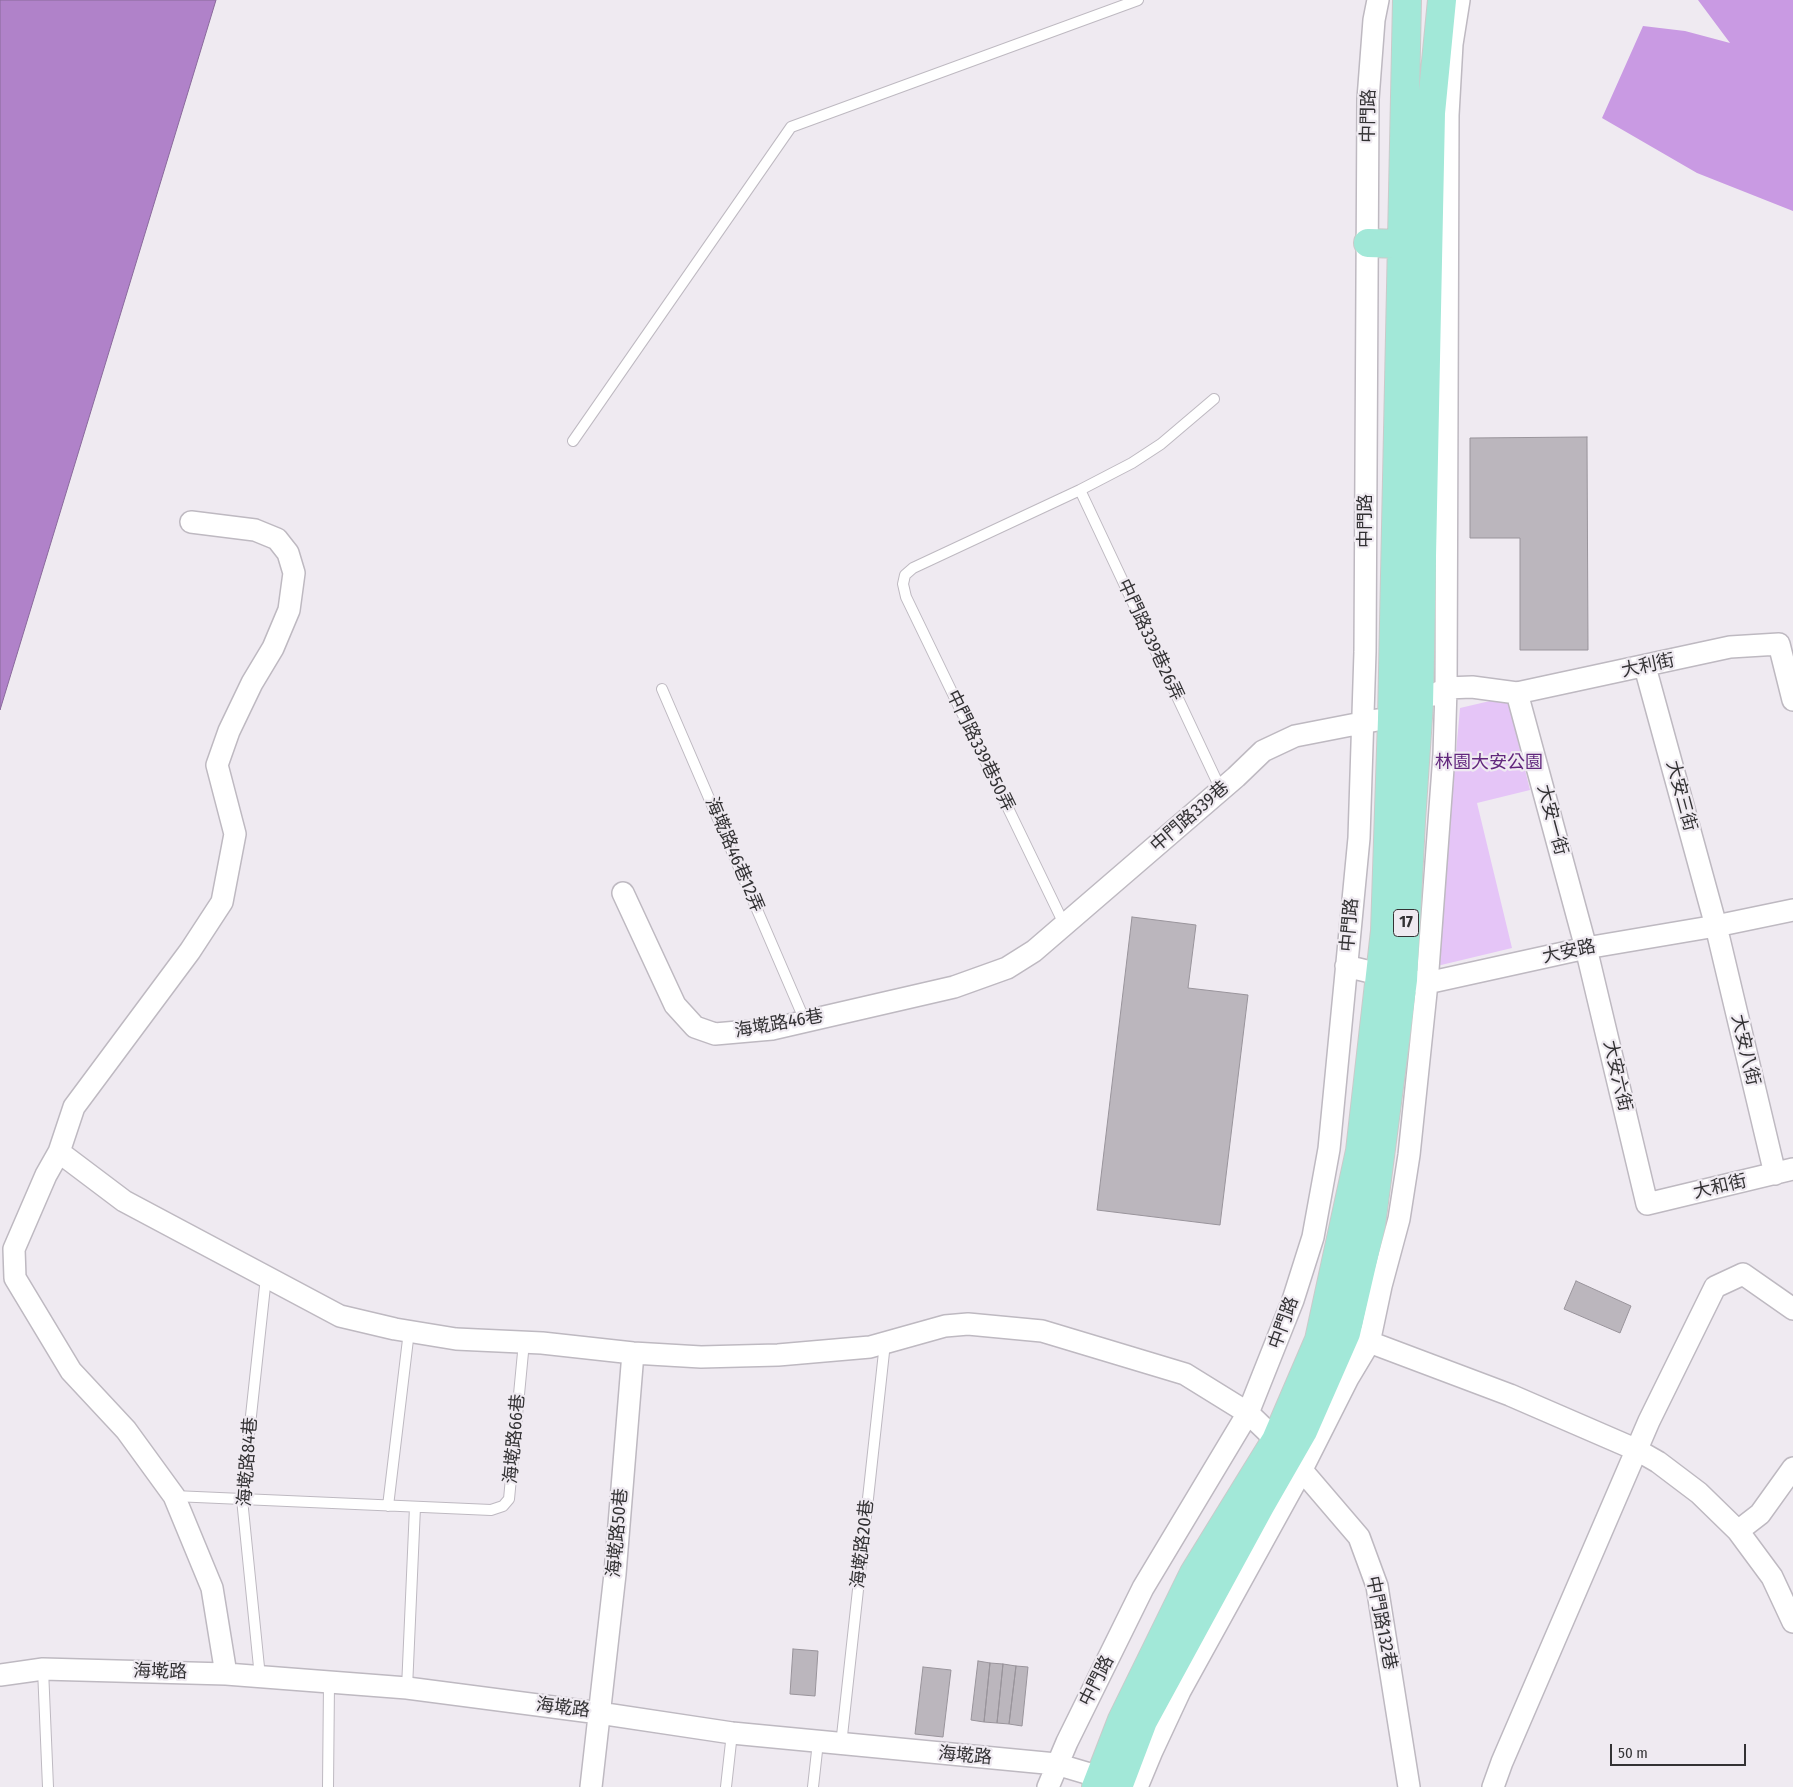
<!DOCTYPE html>
<html>
<head>
<meta charset="utf-8">
<style>
  body { margin:0 }
  #map { position:relative; width:1793px; height:1787px; overflow:hidden; background:#efeaf1; font-family:"Fira Sans Condensed",sans-serif }
  canvas { display:block }
  .scale { position:absolute; left:1610px; top:1744px; width:136px; height:22px; box-sizing:border-box; border:2px solid #333234; border-top:0; padding-left:6px; font-size:15px; line-height:18px; white-space:nowrap; color:#333234; -webkit-text-stroke:4px #efeaf1; paint-order:stroke }
</style>
</head>
<body>
<div id="map">
<canvas width="1793" height="1787"></canvas>
<div class="scale">50 m</div>
</div>
<script>
const context = document.querySelector('canvas').getContext('2d');
context.lineJoin = 'round';
function fillPath(path, color) {
  context.fillStyle = color;
  context.fill(path, 'evenodd');
}
function shape(rows) {
  const path = new Path2D();
  for (const r of rows) {
    path.moveTo(r[0], r[1]);
    for (let i = 2; i < r.length; i += 2) path.lineTo(r[i], r[i + 1]);
  }
  return path;
}
function strokePath(path, color, width, dash) {
  context.strokeStyle = color;
  context.lineWidth = width;
  context.lineCap = dash ? 'butt' : 'round';
  context.setLineDash(dash || []);
  context.stroke(path);
}
function label(font, color, halo, rows, align = 'center') {
  context.font = font + ' "Fira Sans Condensed","Noto Sans TC",sans-serif';
  context.lineWidth = 4.5;
  context.setLineDash([]);
  context.textBaseline = 'middle';
  context.strokeStyle = halo;
  context.fillStyle = color;
  for (const [text, x, y, turn = 0] of rows) {
    context.save();
    context.translate(x, y);
    context.rotate((+turn || 0) * Math.PI / 180);
    context.textAlign = isNaN(turn) ? turn : align;
    if (halo) context.strokeText(text, 0, 0);
    context.fillText(text, 0, 0);
    context.restore();
  }
}
const green = shape([
  [1507,697,1530,790,1477,803,1512,948,1437,966,1460,708]
]);
const forest = shape([
  [1698,0,1793,0,1793,211,1697,173,1602,118,1643,26,1685,31,1730,43]
]);
const water = shape([
  [0,0,216,0,0,710,0,0]
]);
const building = shape([
  [1587,437,1588,650,1520,650,1520,538,1470,538,1470,438,1587,437],
  [1132,917,1196,925,1188,988,1248,995,1220,1225,1097,1210,1132,917],
  [1576,1281,1631,1306,1620,1333,1564,1309,1576,1281],
  [793,1649,818,1651,815,1696,790,1694,793,1649],
  [978,1661,990,1663,984,1722,971,1720,978,1661],
  [990,1663,1003,1664,997,1723,984,1722,990,1663],
  [1003,1664,1016,1666,1009,1724,997,1723,1003,1664],
  [1016,1666,1028,1667,1022,1726,1009,1724,1016,1666],
  [923,1667,951,1670,943,1737,915,1734,923,1667]
]);
const service = shape([
  [573,441,791,127,1138,0],
  [1080,490,1221,790],
  [662,689,805,1021],
  [1065,926,906,597,903,584,905,575,913,568,1080,490,1132,463,1161,444,1214,399],
  [174,1496,491,1510,503,1506,509,1499,524,1342],
  [388,1506,409,1331],
  [43,1669,48,1787],
  [260,1677,242,1499,266,1277],
  [407,1688,415,1507],
  [841,1745,885,1343],
  [328,1787,329,1683],
  [726,1787,732,1733],
  [813,1787,818,1742]
]);
const minor = shape([
  [191,522,255,530,277,539,288,553,294,573,289,610,273,648,252,683,229,731,217,765,235,834,222,902,190,951,74,1107,59,1152,46,1175,14,1249,15,1278,71,1371,126,1430,174,1496,212,1588,226,1674],
  [1645,667,1716,926,1775,1174],
  [1517,693,1586,948,1647,1204,1793,1169],
  [1434,695,1446,688,1472,687,1517,693,1730,647,1779,644,1793,700],
  [623,893,675,1005,695,1027,715,1034,772,1029,954,987,1007,968,1034,951,1236,777,1263,751,1295,736,1377,720],
  [1346,966,1403,980,1427,983,1586,948,1716,926,1793,910],
  [59,1152,124,1201,340,1316,395,1329,456,1339,542,1343,633,1353,701,1357,778,1355,870,1347,945,1326,968,1324,1042,1331,1185,1374,1248,1413,1276,1440,1359,1537,1377,1586,1409,1787],
  [1356,1337,1510,1395,1637,1450,1658,1462,1699,1493,1738,1531,1772,1577,1793,1622],
  [1738,1531,1760,1514,1793,1468],
  [0,1675,43,1669,226,1674,407,1688,599,1713,732,1733,1056,1764,1100,1777,1113,1783],
  [591,1787,615,1574,633,1353],
  [1048,1787,1067,1742,1143,1588,1248,1413,1293,1300,1313,1237,1329,1149,1359,838,1365,652,1368,99,1374,20,1378,0],
  [1137,1787,1152,1751,1180,1691,1297,1479,1348,1378,1369,1343,1381,1286,1399,1219,1409,1155,1427,983,1444,755,1446,688,1448,115,1452,44,1459,0],
  [1493,1787,1502,1762,1649,1421,1715,1287,1743,1274,1793,1309]
]);
const primary = shape([
  [1368,243,1402,244],
  [1096,1787,1122,1720,1194,1573,1276,1440,1319,1340,1360,1151,1385,931,1392,719,1407,0],
  [1118,1787,1143,1721,1260,1506,1303,1431,1346,1333,1371,1225,1403,980,1411,821,1419,703,1431,113,1442,0]
]);
const shields = [
  [1406,923,25]
];
const shieldNames = [
  ["17",1406,923]
];
const streetNames = [
  ["中門路",1369,116,-89],
  ["中門路",1366,521,-90],
  ["中門路339巷26弄",1150,640,65],
  ["大利街",1648,666,-12],
  ["中門路339巷50弄",980,751,64],
  ["大安三街",1681,796,75],
  ["中門路339巷",1190,817,-41],
  ["大安一街",1552,820,75],
  ["海墘路46巷12弄",734,855,67],
  ["中門路",1350,925,-85],
  ["大安路",1569,952,-12],
  ["海墘路46巷",779,1024,-10],
  ["大安八街",1745,1050,77],
  ["大安六街",1617,1076,77],
  ["大和街",1720,1187,-13],
  ["中門路",1284,1323,-70],
  ["海墘路66巷",515,1439,-85],
  ["海墘路84巷",248,1462,-86],
  ["海墘路50巷",618,1533,-85],
  ["海墘路20巷",863,1544,-84],
  ["中門路132巷",1381,1623,79],
  ["海墘路",160,1672,1],
  ["中門路",1097,1681,-63],
  ["海墘路",563,1708,7],
  ["海墘路",965,1756,5]
];
const parkNames = [
  ["林園大安公園",1489,763]
];
fillPath(green, '#e5c5f7');
fillPath(forest, '#c99ae3');
fillPath(water, '#b082c9');
strokePath(water, '#8a6a9c', 1);
fillPath(building, '#bbb6bd');
strokePath(building, '#99949b', 1);
strokePath(service, '#beb9c1', 12);
strokePath(minor, '#beb9c1', 24);
strokePath(primary, '#cacaca', 30);
strokePath(service, '#fff', 10);
strokePath(minor, '#fff', 21);
strokePath(primary, '#a2e8d8', 28);
for (const [x, y, w] of shields) {
  const box = new Path2D();
  box.roundRect(x - w / 2, y - 13.5, w, 27, 4);
  context.fillStyle = '#efeaf1';
  context.fill(box);
  strokePath(box, '#333234', 1);
}
label('bold 16px', '#333234', null, shieldNames);
label('18px', '#333234', '#efeaf1', streetNames);
label('18px', '#62277d', '#efeaf1', parkNames);
</script>
</body>
</html>
